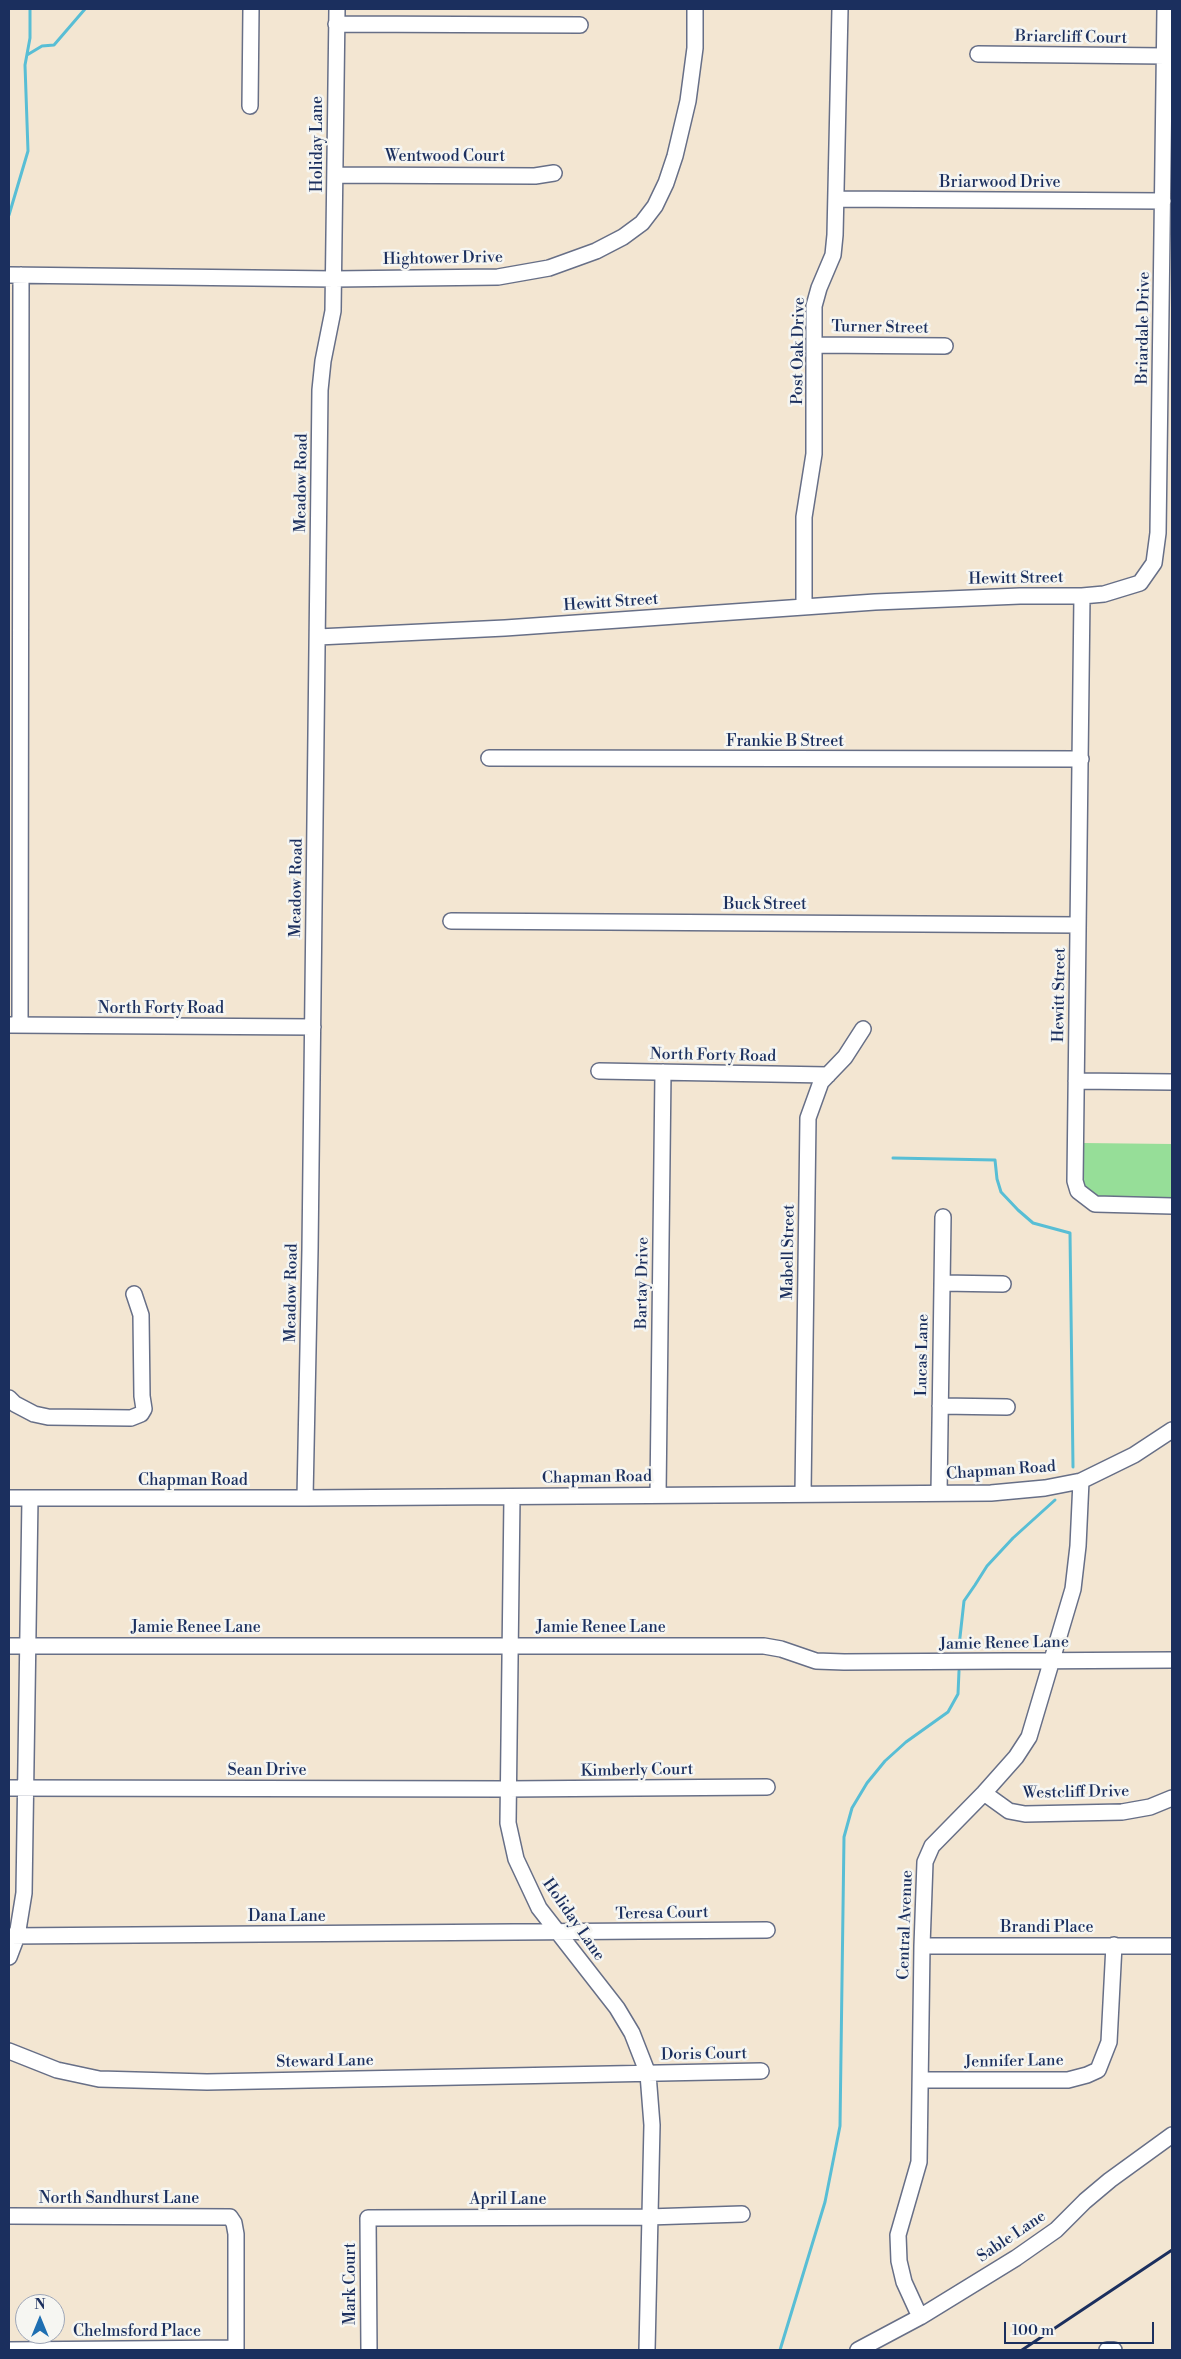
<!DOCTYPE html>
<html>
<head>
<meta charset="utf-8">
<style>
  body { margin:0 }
  #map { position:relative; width:1181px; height:2359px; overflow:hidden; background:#f3e6d2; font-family:"Libre Bodoni",serif }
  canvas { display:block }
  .frame { position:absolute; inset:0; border:10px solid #1b2f5e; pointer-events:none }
  .north { position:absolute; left:15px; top:2294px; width:50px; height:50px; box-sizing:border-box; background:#f6f6f2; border:1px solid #9ea6b7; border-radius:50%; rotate:0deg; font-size:14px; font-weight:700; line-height:20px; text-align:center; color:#1b2f5e }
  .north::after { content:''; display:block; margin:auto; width:18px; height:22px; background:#1f6fb2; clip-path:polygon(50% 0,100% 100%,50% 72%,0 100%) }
  .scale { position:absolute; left:1004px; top:2322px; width:150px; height:22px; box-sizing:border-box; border:2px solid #1b2f5e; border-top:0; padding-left:6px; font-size:15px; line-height:18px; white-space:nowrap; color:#1b2f5e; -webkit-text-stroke:4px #f6f6f2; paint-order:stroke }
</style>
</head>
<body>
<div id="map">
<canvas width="1181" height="2359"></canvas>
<div class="frame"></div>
<div class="north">N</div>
<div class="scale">100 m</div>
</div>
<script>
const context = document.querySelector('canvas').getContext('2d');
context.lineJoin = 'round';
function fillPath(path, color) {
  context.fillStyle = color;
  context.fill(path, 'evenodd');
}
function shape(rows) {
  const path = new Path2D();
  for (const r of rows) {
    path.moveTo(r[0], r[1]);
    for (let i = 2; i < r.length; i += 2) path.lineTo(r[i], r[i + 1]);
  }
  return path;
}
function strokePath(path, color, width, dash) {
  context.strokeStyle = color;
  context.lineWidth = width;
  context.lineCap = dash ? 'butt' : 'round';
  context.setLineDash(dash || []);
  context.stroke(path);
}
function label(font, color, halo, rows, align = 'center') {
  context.font = font + ' "Libre Bodoni",serif';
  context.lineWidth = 5;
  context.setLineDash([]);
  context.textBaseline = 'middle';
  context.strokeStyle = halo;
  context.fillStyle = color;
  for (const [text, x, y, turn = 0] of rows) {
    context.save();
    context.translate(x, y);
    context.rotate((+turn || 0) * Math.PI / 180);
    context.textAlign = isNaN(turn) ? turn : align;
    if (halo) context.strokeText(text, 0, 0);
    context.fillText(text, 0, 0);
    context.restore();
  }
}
const green = shape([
  [1083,1143,1172,1144,1172,1200,1106,1200,1094,1196,1087,1190,1083,1180]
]);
const stream = shape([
  [27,55,42,46,54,45,85,9],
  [9,215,28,151,25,65,30,38,30,9],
  [893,1158,995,1160,997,1179,1001,1192,1018,1210,1033,1223,1070,1233,1073,1467],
  [959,1646,964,1601,975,1585,987,1566,1013,1538,1055,1500],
  [780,2350,825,2202,840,2126,844,1837,852,1808,867,1783,885,1761,906,1742,948,1712,958,1694,959,1671]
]);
const minor = shape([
  [336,24,580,25],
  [978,54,1165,56],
  [250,106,251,9],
  [335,175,535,176,554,173],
  [836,199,1163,201],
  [9,275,334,279,498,277,549,268,596,251,623,237,642,223,655,206,666,183,675,156,688,101,695,48,695,9],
  [814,345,945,346],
  [1082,596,1075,1181,1078,1191,1095,1204,1172,1206],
  [804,607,804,517,814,454,814,306,819,288,833,255,835,235,840,9],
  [318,637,505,628,875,602,1020,596,1082,596,1104,594,1140,583,1154,563,1158,533,1165,9],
  [489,758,1081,759],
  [451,921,1078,925],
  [9,1025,313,1027],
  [20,1025,21,275],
  [599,1071,828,1075],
  [1076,1081,1172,1082],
  [942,1283,1003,1284],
  [9,1398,15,1404,34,1414,48,1417,131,1418,141,1414,144,1409,142,1396,141,1315,134,1294],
  [940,1406,1007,1407],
  [803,1493,808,1118,821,1082,845,1057,863,1029],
  [939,1493,943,1217],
  [658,1495,663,1072],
  [512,1497,508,1823,516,1859,539,1908,617,2008,632,2033,648,2074,652,2125,647,2350],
  [9,1498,305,1498,991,1493,1045,1488,1081,1481,1134,1455,1172,1430],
  [305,1498,310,1250,320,390,323,361,333,311,337,9],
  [9,1646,764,1646,781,1649,816,1661,844,1662,1172,1660],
  [9,1788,507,1789,767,1787],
  [984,1793,1009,1811,1025,1814,1122,1812,1150,1807,1172,1798],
  [9,1936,767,1930],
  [922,1946,1172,1946],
  [9,1957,17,1936,24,1893,30,1498],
  [9,2051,57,2070,99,2079,207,2082,761,2071],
  [921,2080,1068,2080,1087,2075,1098,2070,1109,2042,1114,1945],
  [9,2216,230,2217,234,2223,236,2234,236,2350],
  [920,2317,904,2282,899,2261,898,2235,919,2162,922,1946,925,1862,932,1846,984,1793,1016,1757,1029,1737,1073,1589,1078,1546,1081,1481],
  [9,2350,236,2348],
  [369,2350,368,2218,648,2217,742,2214],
  [858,2350,920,2317,1016,2258,1056,2230,1085,2201,1110,2180,1172,2135],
  [1107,2350,1114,2350]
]);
const rail = shape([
  [1022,2350,1172,2250]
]);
const streetNames = [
  ["Briarcliff Court",1071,38,1],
  ["Holiday Lane",318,144,-90],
  ["Wentwood Court",445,157],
  ["Briarwood Drive",1000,183],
  ["Hightower Drive",443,259,-1],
  ["Turner Street",880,328,1],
  ["Briardale Drive",1144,328,-89],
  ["Post Oak Drive",799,351,-89],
  ["Meadow Road",302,483,-89],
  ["Hewitt Street",1016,579,-1],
  ["Hewitt Street",611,603,-4],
  ["Frankie B Street",785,742],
  ["Meadow Road",297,888,-89],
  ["Buck Street",765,905],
  ["Hewitt Street",1060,995,-89],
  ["North Forty Road",161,1009],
  ["North Forty Road",713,1056,1],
  ["Mabell Street",789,1252,-89],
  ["Bartay Drive",643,1283,-89],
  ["Meadow Road",292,1293,-89],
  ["Lucas Lane",923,1355,-89],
  ["Chapman Road",1001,1471,-4],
  ["Chapman Road",597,1478,-1],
  ["Chapman Road",193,1481],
  ["Jamie Renee Lane",196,1628],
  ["Jamie Renee Lane",601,1628],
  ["Jamie Renee Lane",1004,1644,-1],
  ["Sean Drive",267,1771],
  ["Kimberly Court",637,1771,-1],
  ["Westcliff Drive",1076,1793,-1],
  ["Teresa Court",662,1914,-1],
  ["Dana Lane",287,1917],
  ["Holiday Lane",573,1920,55],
  ["Central Avenue",906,1925,-88],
  ["Brandi Place",1047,1928],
  ["Doris Court",704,2055,-1],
  ["Steward Lane",325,2062,-1],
  ["Jennifer Lane",1014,2062,-1],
  ["North Sandhurst Lane",119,2199],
  ["April Lane",508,2200],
  ["Sable Lane",1012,2237,-34],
  ["Mark Court",351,2284,-90],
  ["Chelmsford Place",137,2332]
];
fillPath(green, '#96de98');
strokePath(stream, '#58bed5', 3);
strokePath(minor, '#676f87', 18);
strokePath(minor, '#fff', 15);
strokePath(rail, '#1b2f5e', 3);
label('16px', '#1b2f5e', '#f6f6f2', streetNames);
</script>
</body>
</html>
